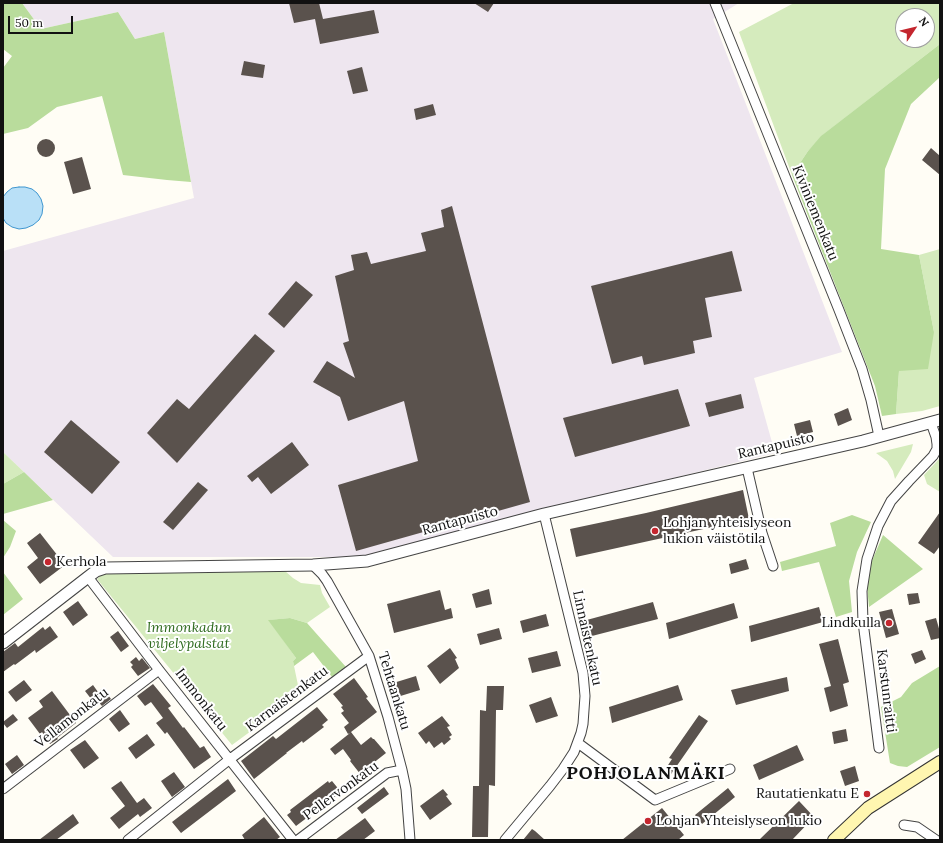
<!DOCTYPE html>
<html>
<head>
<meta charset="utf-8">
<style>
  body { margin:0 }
  #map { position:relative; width:943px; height:843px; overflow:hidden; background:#fffdf5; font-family:Lora,serif }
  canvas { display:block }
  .frame { position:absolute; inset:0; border:4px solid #111; pointer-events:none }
  .north { position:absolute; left:895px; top:8px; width:40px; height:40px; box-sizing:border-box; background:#fff; border:1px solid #a0a0a0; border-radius:50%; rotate:55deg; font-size:11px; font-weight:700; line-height:16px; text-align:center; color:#111 }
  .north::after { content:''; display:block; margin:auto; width:14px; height:18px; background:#c4262e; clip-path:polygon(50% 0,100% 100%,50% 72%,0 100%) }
  .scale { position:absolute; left:8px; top:16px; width:65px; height:18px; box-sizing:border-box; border:2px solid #111; border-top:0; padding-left:5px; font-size:12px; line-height:14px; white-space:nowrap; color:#111; -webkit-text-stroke:3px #fff; paint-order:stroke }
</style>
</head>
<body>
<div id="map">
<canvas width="943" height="843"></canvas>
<div class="frame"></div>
<div class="north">N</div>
<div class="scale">50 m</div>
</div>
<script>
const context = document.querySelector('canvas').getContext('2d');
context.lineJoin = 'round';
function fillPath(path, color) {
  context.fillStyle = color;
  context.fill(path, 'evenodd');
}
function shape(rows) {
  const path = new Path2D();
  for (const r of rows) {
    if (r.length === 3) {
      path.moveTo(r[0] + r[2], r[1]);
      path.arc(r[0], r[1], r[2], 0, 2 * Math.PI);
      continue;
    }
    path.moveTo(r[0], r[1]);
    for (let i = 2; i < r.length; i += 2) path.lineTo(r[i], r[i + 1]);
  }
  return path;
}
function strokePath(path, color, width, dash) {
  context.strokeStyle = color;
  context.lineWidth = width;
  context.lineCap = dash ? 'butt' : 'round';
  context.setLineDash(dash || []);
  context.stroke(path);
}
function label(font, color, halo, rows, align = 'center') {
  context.font = font + ' Lora,serif';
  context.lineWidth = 4;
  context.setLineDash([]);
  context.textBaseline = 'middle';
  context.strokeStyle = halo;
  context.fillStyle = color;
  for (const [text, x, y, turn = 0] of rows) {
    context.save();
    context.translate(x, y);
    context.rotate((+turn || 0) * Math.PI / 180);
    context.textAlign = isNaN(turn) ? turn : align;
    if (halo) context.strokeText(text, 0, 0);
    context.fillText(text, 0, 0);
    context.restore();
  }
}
const industrial = shape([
  [22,3,739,3,713,19,842,352,754,378,775,453,539,511,358,557,113,557,3,452,3,251,194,198,164,32,135,39,118,12,41,29]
]);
const green = shape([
  [794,3,940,3,940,44,824,134,808,151,792,175,739,32],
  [903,16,927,16,927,40,903,40],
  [940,249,940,406,922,411,896,414,899,371,934,332,919,255],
  [913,444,911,452,895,479,893,471,887,461,876,453],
  [3,452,24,472,3,484],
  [940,458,940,492,927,484,924,475],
  [285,571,293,578,301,583,320,585,322,593,330,607,307,623,290,618,269,620,296,658,293,661,300,695,232,745,97,579,100,576,104,573]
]);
const forest = shape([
  [3,3,22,3,41,29,118,12,135,39,164,32,191,182,167,180,123,175,102,96,57,107,28,128,3,134,3,68,12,56,3,49],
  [940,44,940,77,911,104,885,169,881,249,919,255,934,332,928,369,899,371,896,414,882,416,875,386,792,175,808,151,821,136],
  [24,472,53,500,3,514,3,484],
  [852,515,871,522,857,552,849,581,852,612,836,617,819,562,782,571,780,562,836,546,830,523],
  [3,520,16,531,10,547,3,558],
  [883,535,923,569,869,607,867,586,871,563],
  [3,572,23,599,3,615],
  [290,618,307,623,346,667,332,677,313,652,294,666,293,661,296,658,268,620],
  [940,666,940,747,907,767,898,766,890,763,881,707,901,697,912,683]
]);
const water = shape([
  [19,187,25,187,32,189,37,193,41,199,43,206,42,214,39,220,33,225,26,228,19,229,12,227,6,223,3,218,3,197,7,192,12,188,19,187]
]);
const building = shape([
  [289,3,319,3,323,19,374,10,379,33,320,44,315,19,294,23],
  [474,3,494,3,488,12],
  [244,61,265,65,263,78,241,75],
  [362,67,368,91,353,94,347,71],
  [433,104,436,115,416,120,414,109],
  [46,148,9],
  [931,148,940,156,940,175,922,160],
  [82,157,91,189,73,194,64,162],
  [452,206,530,502,356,551,338,485,418,461,404,401,348,421,340,397,313,382,327,361,355,378,343,343,349,341,335,276,354,270,351,255,367,252,371,264,426,251,421,233,444,227,441,210],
  [732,251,742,291,705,298,712,337,693,341,695,353,644,365,642,356,612,364,591,286],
  [296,281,313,295,284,328,268,314],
  [255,334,275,351,177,463,147,433,177,399,189,409],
  [678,389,690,426,575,457,563,418],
  [741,394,744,408,709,417,705,403],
  [848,408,852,420,838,426,834,414],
  [71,420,120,462,92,494,44,452],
  [810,420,813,432,797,436,794,424],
  [292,442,309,465,271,494,258,477,252,482,247,476],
  [198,482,208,490,173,530,163,522],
  [743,490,749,519,576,557,570,529,646,513],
  [940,512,940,546,934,554,918,543],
  [40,533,65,565,40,584,27,567,38,558,27,543],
  [746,559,749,569,731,574,729,564],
  [489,589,492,604,476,608,472,594],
  [440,590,445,610,451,608,453,618,394,633,387,604],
  [918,593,920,603,909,605,907,594],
  [78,601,88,615,73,626,63,612],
  [653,602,658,619,588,637,583,621],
  [734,603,738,618,669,639,666,623],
  [819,607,823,622,751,642,749,626],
  [892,609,899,634,886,638,879,612],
  [546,614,549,626,523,633,520,621],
  [936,618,940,632,940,638,931,640,925,621],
  [50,626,58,637,36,653,35,650,15,665,14,664,3,672,3,652,15,643,18,647,43,627,45,630],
  [499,628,502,639,480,645,477,634],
  [118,631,129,646,121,652,110,637],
  [838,639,849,682,843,684,848,706,830,712,824,688,831,686,819,644],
  [450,648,457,658,455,659,459,668,440,684,427,666],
  [922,650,926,659,915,664,911,654],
  [557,651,561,666,532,673,528,658],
  [136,657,139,661,142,658,150,668,138,676,131,667,133,665,130,662],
  [416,676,420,690,394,698,390,684],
  [787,677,789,691,736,705,731,690],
  [354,678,368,697,366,698,377,712,351,732,361,745,371,737,373,739,374,739,386,753,372,764,374,766,361,775,350,761,351,760,343,749,335,755,330,749,350,733,348,734,344,727,349,723,341,713,344,711,341,707,343,706,333,694],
  [24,680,32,690,16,702,8,692],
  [153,684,171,706,168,708,183,728,184,727,200,748,204,746,211,757,194,769,167,732,165,734,156,723,163,718,151,702,145,706,137,696],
  [93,685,98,692,103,688,111,699,102,706,95,698,92,700,85,691],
  [678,685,683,700,612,723,609,707],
  [487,686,504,686,503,710,496,710,495,786,489,785,488,837,472,837,473,786,479,786,480,710,486,711],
  [52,691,76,723,57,738,58,739,50,744,42,732,40,734,28,718,43,707,39,701],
  [551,697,558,716,536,723,529,705],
  [317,707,328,720,322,725,324,727,303,743,302,741,286,753,287,753,254,779,241,761,273,736,276,739],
  [120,710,130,724,119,732,109,719],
  [13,714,18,720,7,728,3,723,3,722],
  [699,715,708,721,667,780,661,776,672,759,669,758],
  [442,716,450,726,447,727,452,735,449,737,451,739,444,745,442,742,434,748,429,741,426,744,418,733],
  [846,729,848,741,834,744,832,732],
  [147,734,155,745,136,759,128,748],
  [85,740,99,758,84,769,70,750],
  [797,745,804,760,759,780,753,765],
  [17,755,24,765,12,774,5,764],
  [855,766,859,781,845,786,840,771],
  [174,772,185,787,172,797,161,781],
  [228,779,236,791,181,833,172,822],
  [121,781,137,803,144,798,152,808,140,817,138,814,119,829,110,818,125,806,111,788],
  [328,781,329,783,332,781,341,792,296,826,287,815,291,812,290,810],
  [384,787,389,794,362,814,357,808],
  [728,788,735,797,702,824,695,815],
  [443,789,448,795,446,796,452,804,430,820,420,806],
  [799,801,814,817,792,840,759,840],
  [662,808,684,835,678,840,622,840],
  [73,814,79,823,56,840,39,840],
  [264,817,280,837,276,840,245,840,242,835],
  [365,818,375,831,363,840,335,840],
  [532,829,535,831,545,840,523,840]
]);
const minor = shape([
  [715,3,839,310,862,369,871,400,879,436],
  [747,468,762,533,773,566],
  [313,565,322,574,327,581,369,656,388,717,402,770,406,789,410,840],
  [88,577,159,670,293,840],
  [578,743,655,800,730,769],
  [879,748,863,622,862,591,867,559,878,526,891,501,909,481,933,456,937,449,937,444,936,437,931,423],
  [3,789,159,670],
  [904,825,917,827,936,840],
  [128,840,230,759,369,656],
  [298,840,387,773,402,770],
  [505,840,550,786,563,769,574,752,581,733,583,724,585,696,583,673,544,514]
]);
const tertiary = shape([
  [3,643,88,577,96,571,105,568,313,565,367,561,544,514,863,441,940,420]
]);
const secondary = shape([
  [834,840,868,808,940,762]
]);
const markers = [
  [655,531,4,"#c4262e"],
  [48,562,4,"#c4262e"],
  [889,623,4,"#c4262e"],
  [867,794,4,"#c4262e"],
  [648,821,4,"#c4262e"]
];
const streetNames = [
  ["Kiviniemenkatu",815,213,68],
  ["Rantapuisto",776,446,-13],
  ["Rantapuisto",460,521,-15],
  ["Linnaistenkatu",587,638,78],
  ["Tehtaankatu",394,691,73],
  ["Karstunraitti",886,691,83],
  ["Karnaistenkatu",287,699,-37],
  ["Immonkatu",201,700,52],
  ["Vellamonkatu",72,718,-38],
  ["Pellervonkatu",341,791,-36]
];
const poiNames = [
  ["Lohjan yhteislyseon",663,523],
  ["lukion väistötila",663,539],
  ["Kerhola",56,562],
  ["Lindkulla",881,623,"right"],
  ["Rautatienkatu E",859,794,"right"],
  ["Lohjan Yhteislyseon lukio",656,821]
];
const parkNames = [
  ["Immonkadun",189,628],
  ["viljelypalstat",189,644]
];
const districtNames = [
  ["POHJOLANMÄKI",646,774]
];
fillPath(industrial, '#eee6ef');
fillPath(green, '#d5ebbd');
fillPath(forest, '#b9dc9c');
fillPath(water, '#b9e0f7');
strokePath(water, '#3f96cf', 1);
fillPath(building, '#5a524d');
strokePath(minor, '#444', 11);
strokePath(tertiary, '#444', 13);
strokePath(secondary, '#333', 14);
strokePath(minor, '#fff', 9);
strokePath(tertiary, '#fff', 11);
strokePath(secondary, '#fff6b0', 12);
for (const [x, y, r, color] of markers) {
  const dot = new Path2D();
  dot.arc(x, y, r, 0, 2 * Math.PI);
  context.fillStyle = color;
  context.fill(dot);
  strokePath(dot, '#fff', 1.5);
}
label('14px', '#111', '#fff', streetNames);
label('14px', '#111', '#fff', poiNames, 'left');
label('italic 14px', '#2f6b1f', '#fff', parkNames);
context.letterSpacing = '1px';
label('bold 18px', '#111', '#fff', districtNames);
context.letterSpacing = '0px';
</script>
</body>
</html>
